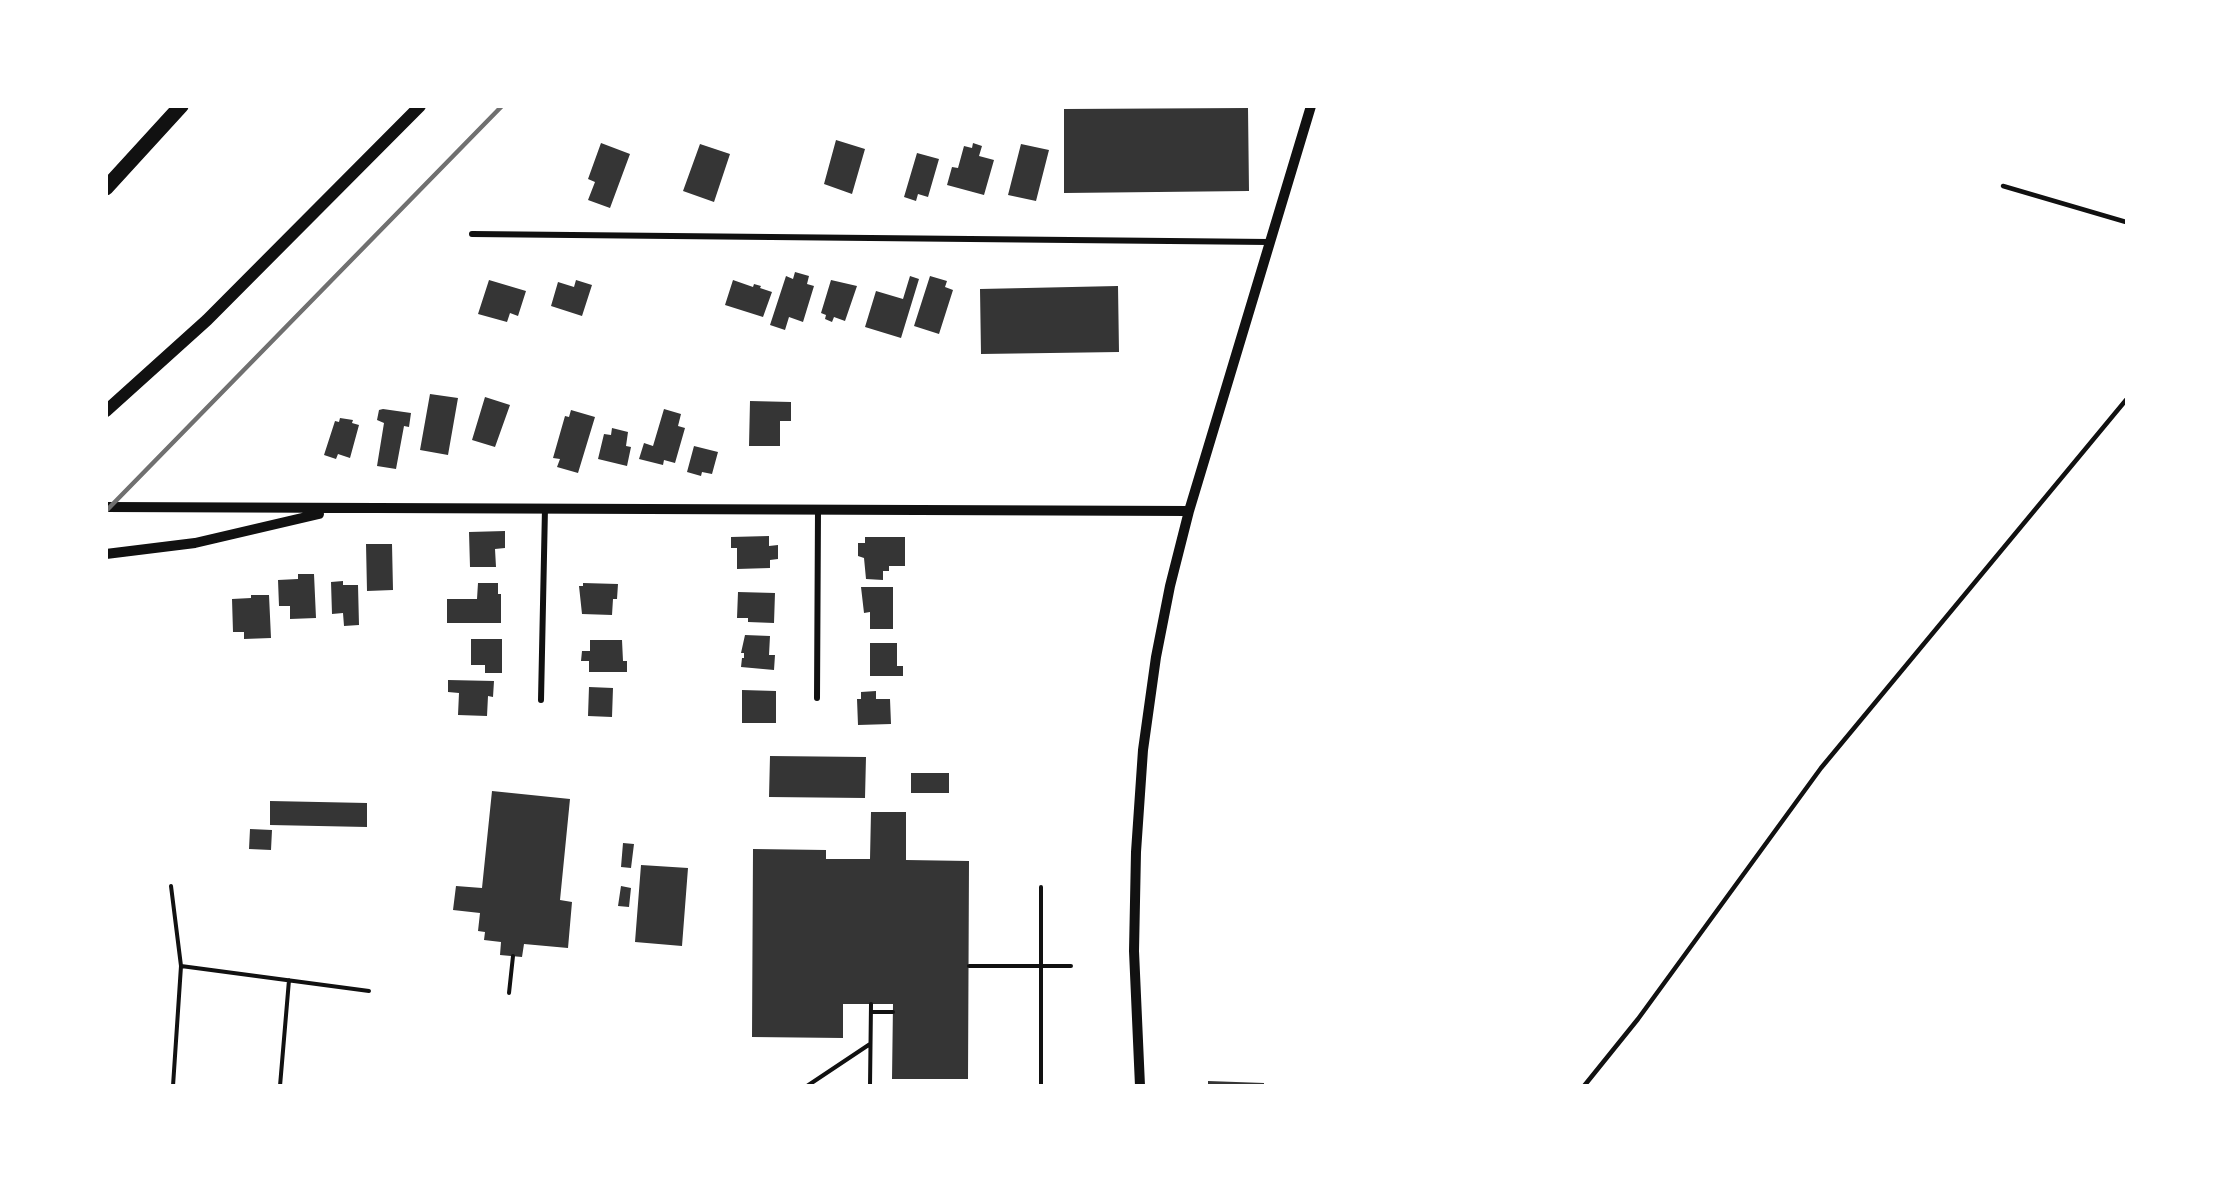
<!DOCTYPE html>
<html>
<head>
<meta charset="utf-8">
<style>
  body { margin:0 }
  #map { position:relative; width:2233px; height:1192px; overflow:hidden; background:#fff; font-family:Figtree,sans-serif }
  canvas { display:block }
  .frame { position:absolute; inset:0; border:108px solid #fff; pointer-events:none }
</style>
</head>
<body>
<div id="map">
<canvas width="2233" height="1192"></canvas>
<div class="frame"></div>
</div>
<script>
const context = document.querySelector('canvas').getContext('2d');
context.lineJoin = 'round';
function fillPath(path, color) {
  context.fillStyle = color;
  context.fill(path, 'evenodd');
}
function shape(rows) {
  const path = new Path2D();
  for (const r of rows) {
    path.moveTo(r[0], r[1]);
    for (let i = 2; i < r.length; i += 2) path.lineTo(r[i], r[i + 1]);
  }
  return path;
}
function strokePath(path, color, width, dash) {
  context.strokeStyle = color;
  context.lineWidth = width;
  context.lineCap = dash ? 'butt' : 'round';
  context.setLineDash(dash || []);
  context.stroke(path);
}
const building = shape([
  [1248,108,1249,191,1064,193,1064,109],
  [836,140,865,149,852,194,824,184],
  [601,143,630,154,610,208,588,200,595,182,588,179],
  [973,143,982,146,979,156,994,160,984,195,947,185,952,167,958,168,964,146,972,148],
  [700,144,730,154,714,202,683,191],
  [1021,144,1049,150,1036,201,1008,195],
  [917,153,939,159,928,197,918,194,916,201,904,197],
  [795,272,809,276,807,284,814,286,803,322,789,317,785,330,770,325,786,276,793,279],
  [910,276,919,279,901,338,865,327,876,291,903,299],
  [930,276,947,281,945,287,953,290,939,334,914,326],
  [489,280,526,291,518,316,510,313,507,322,478,314],
  [576,280,592,285,582,316,551,306,558,282,574,287],
  [733,280,753,287,754,284,761,286,760,288,772,292,763,317,725,305],
  [831,280,857,286,845,321,834,317,832,322,825,319,826,315,821,313],
  [1118,286,1119,352,981,354,980,289],
  [430,394,458,398,448,455,420,450],
  [485,397,510,405,495,447,472,440],
  [750,401,791,402,791,421,780,421,780,446,749,446],
  [383,409,411,413,409,427,404,426,396,469,377,466,384,423,377,420,379,410],
  [664,409,681,414,678,426,685,428,675,463,664,460,663,465,639,459,644,443,653,446],
  [571,410,595,417,578,473,557,467,560,459,553,458,565,416,569,417],
  [340,418,353,420,352,423,359,425,350,458,338,454,336,459,324,455,335,421,339,422],
  [612,428,628,432,626,446,631,447,627,466,598,459,604,434,611,435],
  [694,446,718,452,712,474,702,472,701,476,687,472],
  [505,531,505,548,495,549,496,567,470,567,469,532],
  [769,536,769,546,778,545,778,559,770,560,770,568,737,569,737,548,731,548,731,537],
  [865,537,905,537,905,566,889,566,889,571,883,571,883,580,866,579,864,558,858,556,858,543,865,543],
  [366,544,392,544,393,590,367,591],
  [298,574,314,574,316,618,290,619,290,606,279,606,278,580,298,579],
  [343,581,343,585,358,585,359,625,344,626,343,613,332,614,331,582],
  [478,583,498,583,498,594,501,594,501,623,447,623,447,599,477,599],
  [583,583,618,584,617,599,613,599,612,615,582,614,579,586,583,586],
  [861,587,893,587,893,629,870,629,870,612,864,613],
  [738,592,775,593,774,623,748,622,748,618,737,618],
  [251,595,269,595,271,638,244,639,244,632,233,632,232,599,251,598],
  [745,635,770,636,769,655,775,655,774,670,741,667,742,658,744,658,744,653,741,653],
  [471,639,502,639,502,673,485,673,485,665,471,665],
  [590,640,622,640,623,661,627,661,627,672,589,672,589,661,581,661,582,651,590,651],
  [870,643,897,643,897,666,903,666,903,676,870,676],
  [448,680,494,681,493,697,488,696,487,716,458,715,459,693,448,692],
  [589,687,613,688,612,717,588,716],
  [742,690,776,691,776,723,742,723],
  [876,691,876,699,890,699,891,724,858,725,857,699,861,699,861,692],
  [770,756,866,757,865,798,769,797],
  [911,773,949,773,949,793,911,793],
  [492,791,570,799,560,900,572,902,568,948,524,944,522,957,500,955,501,942,484,940,485,932,478,931,480,913,453,910,456,886,482,888],
  [270,801,367,803,367,827,270,825],
  [871,812,906,812,906,860,969,861,968,1079,892,1079,893,1004,843,1004,843,1038,752,1037,753,849,826,850,826,859,870,859],
  [250,829,272,830,271,850,249,849],
  [623,843,634,844,631,868,621,867],
  [641,865,688,868,682,946,635,942],
  [621,886,631,888,629,907,618,906],
  [1208,1081,1264,1083,1264,1086,1208,1086]
]);
const path = shape([
  [171,886,181,966,173,1086],
  [181,966,369,991],
  [969,966,1071,966],
  [509,993,513,956],
  [871,1012,893,1012],
  [280,1086,289,980],
  [807,1086,870,1044],
  [870,1086,871,1004],
  [1041,1086,1041,887]
]);
const service = shape([
  [2003,186,2126,222],
  [1584,1086,1638,1019,1821,768,2126,400]
]);
const minor = shape([
  [472,234,1269,242],
  [817,698,818,510],
  [541,700,545,508]
]);
const tertiary = shape([
  [106,507,1189,511],
  [106,554,195,543,319,514],
  [1140,1086,1134,951,1136,852,1143,750,1156,657,1170,586,1189,511,1311,106]
]);
const secondary = shape([
  [106,411,207,320,420,106]
]);
const motorway = shape([
  [106,188,181,106]
]);
const rail = shape([
  [106,511,502,106]
]);
fillPath(building, '#353535');
strokePath(path, '#111', 4);
strokePath(service, '#111', 4.5);
strokePath(minor, '#111', 6);
strokePath(tertiary, '#111', 10);
strokePath(secondary, '#111', 12);
strokePath(motorway, '#111', 15);
strokePath(rail, '#707070', 4.5);
</script>
</body>
</html>
